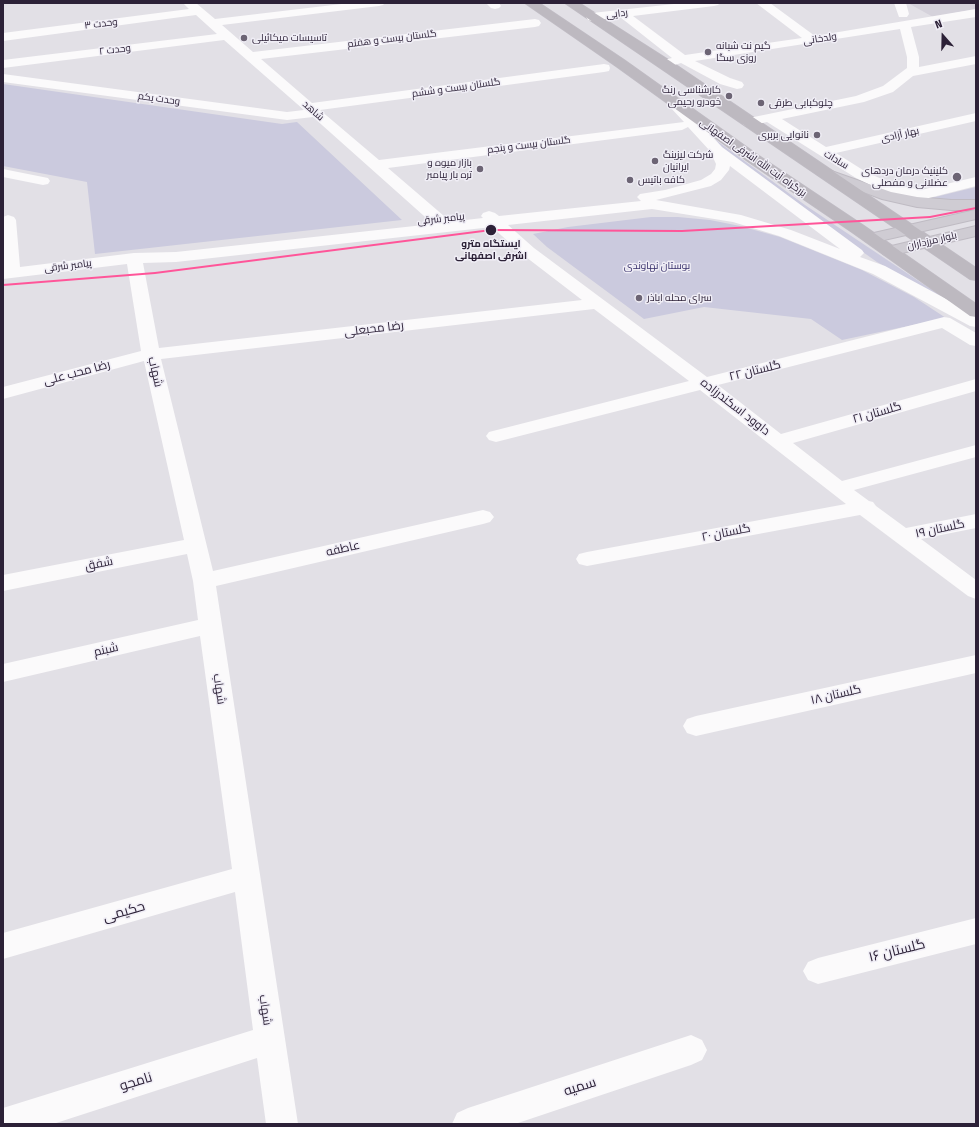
<!DOCTYPE html>
<html>
<head>
<meta charset="utf-8">
<style>
  body { margin:0 }
  #map { position:relative; width:979px; height:1127px; overflow:hidden; background:#e2e0e6; font-family:"Fira Sans Condensed",sans-serif }
  canvas { display:block }
  .frame { position:absolute; inset:0; border:4px solid #2c2137; pointer-events:none }
  .north { position:absolute; left:923px; top:16px; width:40px; height:40px; -webkit-text-stroke:3px #f0eef6; paint-order:stroke; rotate:340deg; font-size:11px; font-weight:700; line-height:16px; text-align:center; color:#2c2137 }
  .north::after { content:''; display:block; margin:auto; width:14px; height:18px; background:#2c2137; clip-path:polygon(50% 0,100% 100%,50% 72%,0 100%) }
</style>
</head>
<body>
<div id="map">
<canvas width="979" height="1127"></canvas>
<div class="frame"></div>
<div class="north">N</div>
</div>
<script>
const context = document.querySelector('canvas').getContext('2d');
context.lineJoin = 'round';
function fillPath(path, color) {
  context.fillStyle = color;
  context.fill(path, 'evenodd');
}
function shape(rows) {
  const path = new Path2D();
  for (const r of rows) {
    path.moveTo(r[0], r[1]);
    for (let i = 2; i < r.length; i += 2) path.lineTo(r[i], r[i + 1]);
  }
  return path;
}
function strokePath(path, color, width, dash) {
  context.strokeStyle = color;
  context.lineWidth = width;
  context.lineCap = dash ? 'butt' : 'round';
  context.setLineDash(dash || []);
  context.stroke(path);
}
function label(font, color, halo, rows, align = 'center') {
  context.font = font + ' "Fira Sans Condensed",Cairo,sans-serif';
  context.lineWidth = 3;
  context.setLineDash([]);
  context.textBaseline = 'middle';
  context.strokeStyle = halo;
  context.fillStyle = color;
  for (const [text, x, y, turn = 0] of rows) {
    context.save();
    context.translate(x, y);
    context.rotate((+turn || 0) * Math.PI / 180);
    context.textAlign = isNaN(turn) ? turn : align;
    if (halo) context.strokeText(text, 0, 0);
    context.fillText(text, 0, 0);
    context.restore();
  }
}
const built = shape([
  [908,3,976,3,976,9,933,17]
]);
const green = shape([
  [3,84,282,124,297,122,402,220,95,254,87,182,3,166],
  [702,130,805,205,965,312,877,262,737,163],
  [976,187,976,201,923,200],
  [651,217,678,217,710,220,740,226,780,237,862,270,914,297,946,318,842,340,811,319,704,307,644,319,547,247,533,234,568,227]
]);
const minor = shape([
  [183,3,196,3,215,19,350,3,385,3,383,5,379,6,222,25,253,52,535,19,539,20,541,23,539,26,535,27,261,59,312,103,604,64,609,65,610,68,609,71,604,72,320,110,379,160,684,122,670,107,672,104,677,103,682,104,722,147,862,250,864,253,860,257,885,266,976,315,976,327,970,326,873,274,779,236,733,222,652,209,508,225,534,248,707,377,944,317,950,318,976,333,976,346,970,345,942,328,718,385,781,434,976,379,976,391,793,443,842,481,976,445,976,457,854,490,869,501,873,502,876,506,906,528,976,514,976,528,921,539,976,580,976,599,968,596,860,515,587,566,579,564,576,559,579,554,587,552,846,504,700,390,496,442,489,440,486,436,489,432,689,381,594,309,161,359,213,571,483,510,490,512,494,517,490,522,483,524,216,586,298,1124,266,1124,257,1058,53,1124,3,1124,3,1108,253,1030,235,892,3,959,3,933,232,869,200,636,3,682,3,664,198,620,193,581,187,554,3,591,3,575,184,540,144,361,3,399,3,387,141,351,127,264,3,279,3,217,8,215,14,217,16,220,20,267,134,253,176,252,433,224,313,117,287,120,3,82,3,74,287,112,304,110,224,40,3,68,3,60,217,34,196,15,3,41,3,33,189,9,183,3],
  [688,127,710,151,716,164,715,169,711,174,701,180,665,190,640,194,637,197,641,201,499,216,495,213,489,211,483,213,481,216,483,218,448,222,444,216,388,168,682,130,688,127],
  [730,166,840,249,791,230,741,215,656,200,711,186,721,180,729,170,730,166],
  [492,227,522,254,582,300,159,348,143,263,176,262,492,227],
  [486,3,499,3,501,6,499,8,495,9,491,8,486,3],
  [683,3,720,3,718,5,714,6,633,16,685,55,802,38,756,3,770,3,815,36,976,9,976,17,911,27,919,57,919,67,976,56,976,64,913,76,893,92,864,102,782,119,826,147,976,113,976,121,836,153,866,172,893,184,921,190,976,177,976,186,921,200,883,191,856,178,767,122,749,126,744,125,742,122,744,119,749,118,856,96,883,86,907,68,907,57,900,29,695,61,730,78,742,82,744,85,742,88,737,89,720,84,681,63,665,68,660,67,659,64,660,61,672,58,620,17,592,21,588,20,586,17,588,14,592,13,683,3],
  [894,3,906,3,909,14,907,17,899,17,894,3],
  [3,169,48,178,50,181,48,184,43,185,3,177,3,169],
  [976,655,976,673,696,736,687,733,683,726,687,719,696,716,976,655],
  [976,918,976,944,818,984,808,980,803,971,808,962,818,958,976,918],
  [691,1035,702,1040,707,1050,702,1060,691,1065,515,1124,452,1124,457,1113,468,1108,691,1035]
]);
const major = shape([
  [823,168,891,192,917,197,951,200,976,200,976,219,871,243,865,241,863,238,865,235,975,210,951,210,917,207,882,199,818,175,816,172,818,169,823,168],
  [976,226,976,236,889,256,883,254,881,251,883,248,976,226]
]);
const highway = shape([
  [525,3,539,3,624,60,759,156,864,226,976,304,976,317,970,316,852,232,749,162,616,66,525,3],
  [565,3,579,3,670,61,976,268,976,280,970,279,565,3]
]);
const metro1 = shape([
  [976,207,976,209,930,218,682,232,491,231,155,274,3,286,3,284,155,272,491,229,682,230,930,216,976,207]
]);
const markers = [
  [244,38,4,"#6c6474"],
  [708,52,4,"#6c6474"],
  [729,96,4,"#6c6474"],
  [761,103,4,"#6c6474"],
  [817,135,4,"#6c6474"],
  [655,161,4,"#6c6474"],
  [480,169,4,"#6c6474"],
  [957,177,5,"#6c6474"],
  [630,180,4,"#6c6474"],
  [491,230,6,"#2c2137"],
  [639,298,4,"#6c6474"]
];
const farStreetnames = [
  ["ردایی",617,14,-7],
  ["وحدت ۳",101,24,-7],
  ["گلستان بیست و هفتم",392,39,-7],
  ["ولدخانی",820,39,-9],
  ["وحدت ۲",115,50,-7],
  ["گلستان بیست و ششم",456,88,-8],
  ["وحدت یکم",159,99,8],
  ["شاهد",313,111,41],
  ["بهار آزادی",900,135,-13],
  ["گلستان بیست و پنجم",529,145,-7],
  ["بزرگراه آیت الله اشرفی اصفهانی",753,158,35],
  ["سادات",836,160,31],
  ["پیامبر شرقی",441,219,-6],
  ["بلوار مرزداران",932,241,-13],
  ["پیامبر شرقی",68,266,-7]
];
const farPoinames = [
  ["تاسیسات میکائیلی",252,38],
  ["گیم نت شبانه",716,46],
  ["روزی سِگا",716,58],
  ["کارشناسی رنگ",721,90,"right"],
  ["خودرو رحیمی",721,102,"right"],
  ["چلوکبابی طرقی",769,103],
  ["نانوایی بربری",809,135,"right"],
  ["شرکت لیزینگ",663,155],
  ["ایرانیان",663,167],
  ["بازار میوه و",472,163,"right"],
  ["تره بار پیامبر",472,175,"right"],
  ["کلینیک درمان دردهای",948,171,"right"],
  ["عضلانی و مفصلی",948,183,"right"],
  ["کافه باتیس",638,180],
  ["سرای محله اباذر",647,298]
];
const farStopnames = [
  ["ایستگاه مترو",491,244],
  ["اشرفی اصفهانی",491,256]
];
const farParknames = [
  ["بوستان نهاوندی",657,266]
];
const streetNames = [
  ["رضا محبعلی",374,329,-7],
  ["گلستان ۲۲",755,371,-14],
  ["شهاب",155,372,77],
  ["رضا محب علی",77,373,-15],
  ["داوود اسکندرزاده",735,407,38],
  ["گلستان ۲۱",877,413,-16],
  ["گلستان ۱۹",940,529,-12],
  ["گلستان ۲۰",726,533,-11],
  ["عاطفه",343,549,-13],
  ["شفق",99,564,-11],
  ["شبنم",106,650,-13],
  ["شهاب",219,689,82],
  ["گلستان ۱۸",836,695,-13],
  ["شهاب",265,1010,82]
];
const nearStreetnames = [
  ["حکیمی",124,912,-16],
  ["گلستان ۱۶",897,951,-14],
  ["نامجو",136,1082,-17],
  ["سمیه",580,1087,-18]
];
fillPath(built, '#d5d2db');
fillPath(green, '#cbcade');
strokePath(major, '#bfbbc3', 2);
strokePath(highway, '#bfbbc3', 2);
fillPath(minor, '#fbfafb');
fillPath(major, '#cfccd3');
fillPath(highway, '#bdb9c0');
fillPath(metro1, '#f59');
for (const [x, y, r, color] of markers) {
  const dot = new Path2D();
  dot.arc(x, y, r, 0, 2 * Math.PI);
  context.fillStyle = color;
  context.fill(dot);
  strokePath(dot, '#f0eef6', 1.5);
}
label('10px', '#2c2137', '#f0eef6', farStreetnames);
label('10px', '#2c2137', '#f0eef6', farPoinames, 'left');
label('bold 10px', '#2c2137', '#f0eef6', farStopnames);
label('10px', '#372f6a', '#f0eef6', farParknames);
label('12px', '#2c2137', '#f0eef6', streetNames);
label('14px', '#2c2137', '#f0eef6', nearStreetnames);
</script>
</body>
</html>
